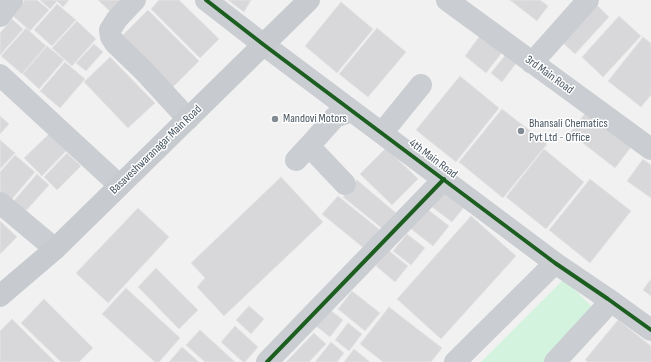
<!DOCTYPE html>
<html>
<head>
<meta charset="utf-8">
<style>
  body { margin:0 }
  canvas { display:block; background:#f2f1f1 }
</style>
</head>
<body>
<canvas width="651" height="362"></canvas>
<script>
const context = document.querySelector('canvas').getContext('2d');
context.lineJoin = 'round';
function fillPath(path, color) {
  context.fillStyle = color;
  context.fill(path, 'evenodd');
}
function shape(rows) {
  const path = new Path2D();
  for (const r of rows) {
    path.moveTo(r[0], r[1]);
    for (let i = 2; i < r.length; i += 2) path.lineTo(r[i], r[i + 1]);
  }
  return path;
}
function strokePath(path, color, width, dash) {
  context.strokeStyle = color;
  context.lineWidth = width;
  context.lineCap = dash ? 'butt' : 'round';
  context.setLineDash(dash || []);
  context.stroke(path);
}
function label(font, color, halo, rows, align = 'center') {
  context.font = font + ' "Sofia Sans Condensed",sans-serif';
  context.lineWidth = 3;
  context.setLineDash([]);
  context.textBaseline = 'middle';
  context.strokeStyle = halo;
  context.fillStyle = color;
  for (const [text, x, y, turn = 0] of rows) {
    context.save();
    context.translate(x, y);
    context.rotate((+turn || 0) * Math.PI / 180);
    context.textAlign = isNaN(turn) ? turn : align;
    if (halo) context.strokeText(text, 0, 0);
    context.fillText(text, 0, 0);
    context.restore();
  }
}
const green = shape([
  [564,279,595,310,544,362,481,362]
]);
const building = shape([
  [25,0,37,0,49,10,30,31,12,15,25,0],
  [40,0,69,0,63,7,57,1,50,9,40,0],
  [98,0,129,0,115,16,98,0],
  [159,0,179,0,219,39,200,58,151,9,159,0],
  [228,0,251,0,244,12,228,0],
  [510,0,540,0,548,6,537,21,510,0],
  [341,2,373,29,337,73,305,46,341,2],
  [57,4,76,20,52,46,34,30,57,4],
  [597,5,609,17,575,54,562,42,597,5],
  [148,10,199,61,173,87,122,36,148,10],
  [619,16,641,36,603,77,582,57,619,16],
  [12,19,23,29,0,55,0,33,12,19],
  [77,21,96,39,72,66,52,48,77,21],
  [26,28,46,46,22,74,1,56,26,28],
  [377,28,406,52,368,97,339,74,377,28],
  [482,33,504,50,486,73,465,56,482,33],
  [643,37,651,43,651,95,641,107,608,81,643,37],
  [94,44,103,52,86,71,76,63,94,44],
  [47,46,64,60,39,89,23,74,47,46],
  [507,53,517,62,502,82,491,73,507,53],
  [110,57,155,103,128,128,84,82,110,57],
  [65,62,85,79,60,108,40,91,65,62],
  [460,76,499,108,456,162,416,130,460,76],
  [502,109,547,144,503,198,459,162,502,109],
  [586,112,631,147,615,168,570,133,586,112],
  [0,116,9,124,0,134,0,116],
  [49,134,66,151,42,176,24,158,49,134],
  [0,140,15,153,0,169,0,140],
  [386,148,418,179,392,205,360,174,386,148],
  [544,149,584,182,546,229,506,197,544,149],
  [67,153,81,166,57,190,44,177,67,153],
  [15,155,35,172,11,200,0,191,0,172,15,155],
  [643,159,651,165,651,198,627,181,643,159],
  [37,174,49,185,24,213,12,203,37,174],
  [281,177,323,222,224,316,197,287,205,278,191,263,281,177],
  [590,179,631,211,590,263,549,230,590,179],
  [357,180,396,213,383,229,343,197,357,180],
  [445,190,465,206,452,222,432,207,445,190],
  [338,196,380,230,365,249,322,214,338,196],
  [138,208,169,237,108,303,76,273,138,208],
  [426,208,449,226,433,246,410,228,426,208],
  [471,216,516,256,441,339,397,299,471,216],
  [0,221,17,237,0,254,0,221],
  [407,234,425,248,411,265,393,251,407,234],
  [388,250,408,266,395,282,376,266,388,250],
  [156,268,198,310,179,329,138,287,156,268],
  [651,279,651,296,643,290,651,279],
  [126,288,180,338,159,362,155,362,102,314,126,288],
  [352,291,380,313,365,331,338,309,352,291],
  [44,299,93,348,79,362,61,362,21,323,44,299],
  [249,306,264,319,251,334,236,320,249,306],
  [389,307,442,348,431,362,383,362,360,344,389,307],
  [329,309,343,320,330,337,316,326,329,309],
  [12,319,55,362,0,362,0,331,12,319],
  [618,320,651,346,651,362,588,362,585,360,618,320],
  [348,323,362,334,349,351,335,340,348,323],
  [235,326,258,347,245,362,243,362,221,342,235,326],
  [200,330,235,362,205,362,186,345,200,330],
  [314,333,326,344,309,362,286,362,314,333],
  [331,342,344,353,337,362,315,362,331,342],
  [182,347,199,362,169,362,182,347],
  [354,349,370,362,344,362,354,349]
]);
const minor = shape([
  [135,0,117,19,110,30,111,37,115,43,144,71,188,119],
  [206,0,264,45,555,263,608,299,651,330],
  [447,0,651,149],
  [0,16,12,0],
  [532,63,588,0],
  [0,75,119,185],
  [382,133,421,85],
  [296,160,309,146],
  [345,184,309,146,335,117,352,111],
  [0,203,55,249],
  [267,362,444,179],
  [455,362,555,263],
  [555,362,611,301]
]);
const major = shape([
  [0,296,55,249,309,0]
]);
const cycleway = shape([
  [206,0,264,45,555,263,608,299,651,330],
  [267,362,444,179]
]);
const markers = [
  [275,119,4,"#828b93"],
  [521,131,4,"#828b93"]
];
const streetNames = [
  ["3rd Main Road",549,75,36],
  ["Basaveshwaranagar Main Road",156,150,-44],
  ["4th Main Road",433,159,37]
];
const poiNames = [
  ["Mandovi Motors",283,119],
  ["Bhansali Chematics",529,124],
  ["Pvt Ltd - Office",529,138]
];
fillPath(green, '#d4f3df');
fillPath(building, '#d8d8da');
strokePath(building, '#e3e3e4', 1);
strokePath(minor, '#cacdd1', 22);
strokePath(major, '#c7cbcf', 22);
strokePath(cycleway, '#1b5e20', 4);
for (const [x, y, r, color] of markers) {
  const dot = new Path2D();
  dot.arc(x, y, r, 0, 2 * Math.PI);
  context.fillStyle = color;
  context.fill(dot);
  strokePath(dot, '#fff', 1.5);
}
label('12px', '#465460', '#fff', streetNames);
label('12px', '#465460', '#fff', poiNames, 'left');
</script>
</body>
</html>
